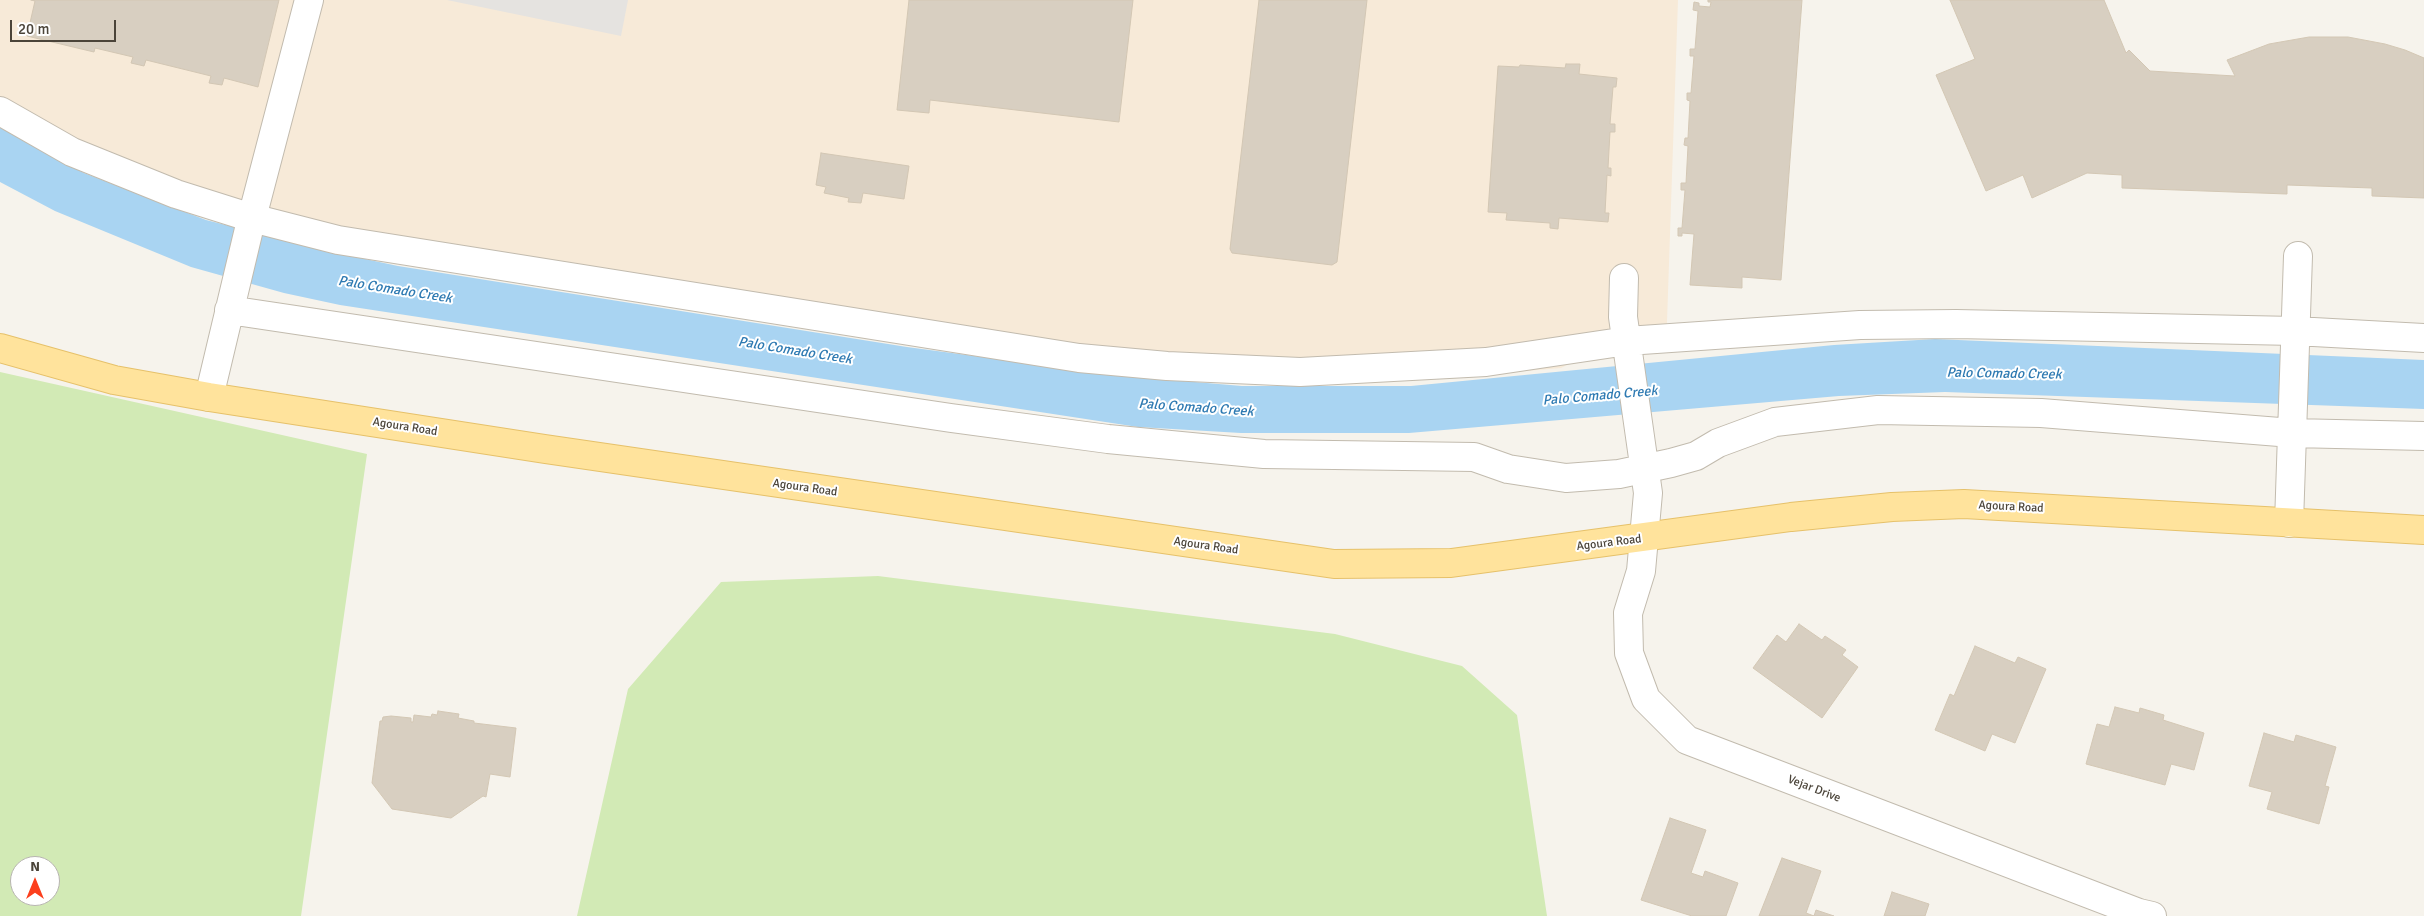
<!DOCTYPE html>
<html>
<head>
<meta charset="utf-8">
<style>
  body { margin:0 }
  #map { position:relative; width:2424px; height:916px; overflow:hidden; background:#f6f3ec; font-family:Signika,sans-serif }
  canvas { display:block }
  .north { position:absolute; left:10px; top:856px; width:50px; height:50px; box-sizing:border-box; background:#fff; border:1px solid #b7b4b0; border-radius:50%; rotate:0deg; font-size:14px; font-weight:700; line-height:20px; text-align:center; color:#4b4439 }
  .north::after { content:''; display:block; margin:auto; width:18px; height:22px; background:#fc3f1d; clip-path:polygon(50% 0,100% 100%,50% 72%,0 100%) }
  .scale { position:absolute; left:10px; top:20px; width:106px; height:22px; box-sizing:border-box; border:2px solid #4b4439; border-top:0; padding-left:6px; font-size:15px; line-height:18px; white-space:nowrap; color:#4b4439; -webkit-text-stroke:4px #fff; paint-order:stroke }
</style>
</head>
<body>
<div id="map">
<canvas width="2424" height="916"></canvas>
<div class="north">N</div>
<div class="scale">20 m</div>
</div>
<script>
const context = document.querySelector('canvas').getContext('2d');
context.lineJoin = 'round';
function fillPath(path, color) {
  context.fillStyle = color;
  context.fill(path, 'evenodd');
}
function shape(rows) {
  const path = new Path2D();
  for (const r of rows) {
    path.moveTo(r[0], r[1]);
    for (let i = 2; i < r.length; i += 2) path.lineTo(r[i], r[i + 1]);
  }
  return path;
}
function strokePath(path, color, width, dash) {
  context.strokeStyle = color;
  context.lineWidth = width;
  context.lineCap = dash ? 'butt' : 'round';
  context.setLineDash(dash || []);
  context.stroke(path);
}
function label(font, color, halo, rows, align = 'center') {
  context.font = font + ' Signika,sans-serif';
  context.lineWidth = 4;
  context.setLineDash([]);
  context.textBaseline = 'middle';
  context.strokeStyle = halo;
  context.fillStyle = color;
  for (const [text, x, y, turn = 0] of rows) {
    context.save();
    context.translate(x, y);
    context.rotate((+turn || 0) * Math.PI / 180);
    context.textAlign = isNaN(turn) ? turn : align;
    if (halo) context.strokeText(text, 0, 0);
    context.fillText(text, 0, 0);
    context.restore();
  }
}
const commercial = shape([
  [0,0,1678,0,1666,351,1569,364,1561,368,1405,381,1241,381,220,223,193,215,97,175,0,121]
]);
const green = shape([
  [0,372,367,454,301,916,0,916],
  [20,866,50,866,50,896,20,896],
  [878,576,1335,634,1462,666,1517,715,1547,916,577,916,628,689,721,582]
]);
const parking = shape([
  [447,0,628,0,621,36]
]);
const water = shape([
  [0,126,84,173,206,220,337,253,398,266,907,347,1124,376,1242,386,1411,386,1834,345,1935,339,2424,360,2424,409,1945,392,1839,396,1409,433,1241,433,1138,427,340,305,284,293,191,267,55,211,0,182]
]);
const building = shape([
  [31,0,279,0,258,87,224,78,222,85,209,83,211,76,146,60,144,66,131,63,133,57,95,48,94,52,27,36,35,1,31,0],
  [909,0,1133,0,1119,122,930,100,929,113,897,110,909,0],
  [1259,0,1367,0,1337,262,1332,265,1232,253,1230,249,1259,0],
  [1708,0,1802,0,1781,280,1742,277,1742,288,1690,285,1694,234,1682,233,1682,236,1678,236,1678,228,1682,228,1685,190,1681,190,1681,183,1686,183,1688,146,1684,145,1685,138,1688,138,1690,101,1687,100,1687,93,1691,93,1694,56,1690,56,1690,49,1695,49,1698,11,1693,10,1694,2,1699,3,1699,6,1710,7,1711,2,1708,2,1708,0],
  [1950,0,2104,0,2126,53,2129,50,2150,71,2235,76,2227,60,2269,44,2309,37,2348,37,2385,44,2405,50,2424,58,2424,198,2372,196,2372,188,2287,185,2287,194,2122,188,2122,175,2087,173,2032,198,2023,175,1986,191,1936,75,1975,59,1950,0],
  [1566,64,1580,64,1579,74,1617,78,1616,87,1613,87,1610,124,1615,124,1615,132,1610,132,1608,168,1611,168,1611,176,1607,175,1605,213,1609,213,1608,222,1559,218,1558,229,1550,228,1550,223,1506,220,1507,213,1488,212,1498,66,1519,67,1520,65,1565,68,1566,64],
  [821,153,909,166,904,199,863,193,861,203,848,202,849,198,824,193,826,187,816,185,821,153],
  [1799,624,1822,640,1825,636,1846,650,1842,655,1858,667,1822,718,1753,668,1777,635,1786,642,1799,624],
  [1975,646,2015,663,2018,657,2046,669,2015,743,1992,734,1985,751,1935,730,1950,694,1954,696,1975,646],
  [2115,707,2139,713,2140,708,2164,715,2163,720,2204,733,2194,770,2171,764,2165,785,2086,764,2097,724,2109,727,2115,707],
  [438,711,459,714,458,718,474,721,474,723,516,728,510,777,490,774,486,797,483,796,451,818,392,809,372,783,380,721,382,721,383,717,391,716,411,718,411,722,413,722,414,715,431,717,432,714,437,715,438,711],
  [2264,733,2294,742,2296,735,2336,747,2325,786,2329,787,2319,824,2267,809,2272,792,2249,786,2264,733],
  [1670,818,1706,830,1691,873,1703,877,1705,871,1738,883,1726,916,1692,916,1641,900,1670,818],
  [1782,858,1821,871,1806,913,1814,916,1816,910,1834,916,1759,916,1782,858],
  [1892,892,1929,904,1925,916,1884,916,1892,892]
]);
const minor = shape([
  [0,111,72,152,176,194,252,218,338,240,1079,358,1167,366,1300,372,1486,362,1627,341,1860,325,1956,324,2295,331,2424,338],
  [1624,278,1623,317,1648,493,1641,571,1628,613,1629,653,1646,699,1687,740,2139,913,2152,916],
  [229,310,951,418,1108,439,1264,454,1474,457,1508,469,1566,478,1619,474,1671,463,1696,456,1718,443,1775,422,1878,410,2041,413,2292,433,2424,436],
  [209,397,249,229,309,0],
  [2289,523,2298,256]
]);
const major = shape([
  [0,348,114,380,209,397,545,449,1334,564,1451,563,1791,517,1892,507,1964,504,2424,530]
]);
const streetNames = [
  ["Agoura Road",405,427,9],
  ["Agoura Road",805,488,8],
  ["Agoura Road",2011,507,3],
  ["Agoura Road",1609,543,-7],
  ["Agoura Road",1206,546,8],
  ["Vejar Drive",1814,789,21]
];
const waterNames = [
  ["Palo Comado Creek",395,290,9],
  ["Palo Comado Creek",795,351,9],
  ["Palo Comado Creek",2004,374,1],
  ["Palo Comado Creek",1600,396,-5],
  ["Palo Comado Creek",1196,408,4]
];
fillPath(commercial, '#f7ead8');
fillPath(green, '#d2eab5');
fillPath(parking, '#e5e3e0');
fillPath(water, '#a9d4f2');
fillPath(building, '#d8cfc1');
strokePath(building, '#d3c7b4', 1);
strokePath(minor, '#c2bbae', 30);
strokePath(major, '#e6c16a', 30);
strokePath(minor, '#fff', 28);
strokePath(major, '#ffe39c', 28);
label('12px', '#4b4439', '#fff', streetNames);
label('italic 14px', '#2e7ab2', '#fff', waterNames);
</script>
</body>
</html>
